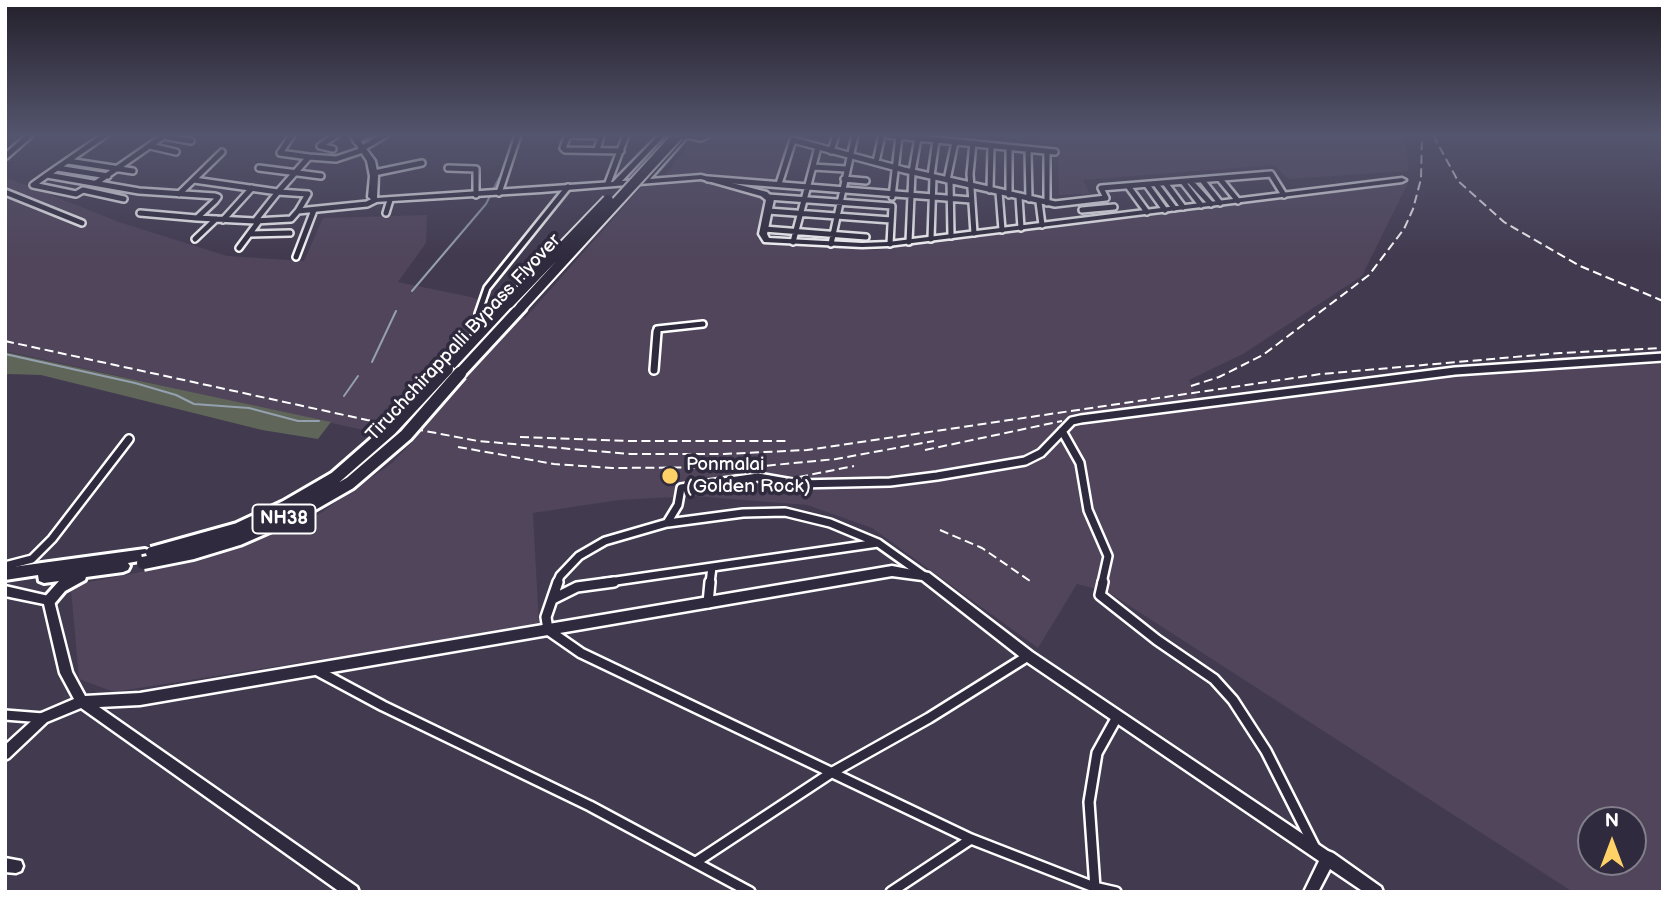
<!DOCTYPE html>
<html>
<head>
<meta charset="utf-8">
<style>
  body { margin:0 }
  #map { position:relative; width:1668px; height:897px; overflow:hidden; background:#423a4f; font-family:"Balsamiq Sans",sans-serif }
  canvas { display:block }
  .frame { position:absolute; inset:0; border:7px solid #fff; pointer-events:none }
  .north { position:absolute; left:1577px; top:806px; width:70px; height:70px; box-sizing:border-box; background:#2f2a3d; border:2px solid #827f8b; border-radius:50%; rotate:0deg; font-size:19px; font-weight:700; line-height:28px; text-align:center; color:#fff }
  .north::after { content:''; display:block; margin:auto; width:24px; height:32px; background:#ffd166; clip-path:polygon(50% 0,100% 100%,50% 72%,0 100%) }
</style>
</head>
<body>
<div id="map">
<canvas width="1668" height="897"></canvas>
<div class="frame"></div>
<div class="north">N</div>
</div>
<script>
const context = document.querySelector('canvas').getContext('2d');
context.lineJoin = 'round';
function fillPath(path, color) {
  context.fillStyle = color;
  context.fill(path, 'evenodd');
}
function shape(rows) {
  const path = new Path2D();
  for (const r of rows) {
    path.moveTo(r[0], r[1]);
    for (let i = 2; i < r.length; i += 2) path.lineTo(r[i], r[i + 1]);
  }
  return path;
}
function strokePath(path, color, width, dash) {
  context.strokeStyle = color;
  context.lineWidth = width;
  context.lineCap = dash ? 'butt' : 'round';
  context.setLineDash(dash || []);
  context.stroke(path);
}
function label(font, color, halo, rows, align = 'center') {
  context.font = font + ' "Balsamiq Sans",sans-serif';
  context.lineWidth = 7;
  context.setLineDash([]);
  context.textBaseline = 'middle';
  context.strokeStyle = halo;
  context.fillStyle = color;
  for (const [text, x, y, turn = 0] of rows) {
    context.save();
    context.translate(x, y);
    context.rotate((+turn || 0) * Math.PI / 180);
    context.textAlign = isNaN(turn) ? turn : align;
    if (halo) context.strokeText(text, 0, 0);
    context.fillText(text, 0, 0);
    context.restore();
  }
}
const built = shape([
  [713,135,796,135,777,181,700,174,665,175,693,139,706,139],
  [967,135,1405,135,1409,171,1288,179,1274,165,1083,180,1090,194,1059,195,1058,144],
  [5,177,119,222,227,256,304,261,323,218,427,215,426,243,398,282,471,297,525,318,642,186,694,180,759,196,763,201,757,238,762,243,873,250,1408,183,1362,276,1243,354,1189,380,1200,402,1074,420,1073,424,1494,371,1663,364,1663,892,1573,892,1108,592,1077,584,1038,648,872,528,807,505,694,496,619,500,533,513,539,625,114,692,79,679,71,590,83,583,198,561,319,514,392,463,413,441,5,351],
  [1591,820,1633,820,1633,862,1591,862]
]);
const green = shape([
  [5,352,331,422,318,439,262,430,41,375,8,374,5,376]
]);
const stream = shape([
  [412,291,486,204,499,178],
  [5,354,135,383,176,395,194,404,249,408,298,421,319,421],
  [372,362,396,311],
  [344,396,358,376]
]);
const streetFar2 = shape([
  [105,135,47,175,139,191,215,196,218,197,215,201,197,218,255,221],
  [292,135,280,153,309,157],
  [567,135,601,136,597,150],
  [568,135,563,148,565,150,621,151],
  [686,135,701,138,707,135],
  [888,135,1055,152],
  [163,136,191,141],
  [356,141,366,135],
  [973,143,970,174,974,233],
  [150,146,176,152],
  [1009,148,1009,195],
  [333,149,320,146,336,135],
  [361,149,385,135],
  [363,150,336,159,309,157,278,192,308,194,298,211,367,204,375,200],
  [1028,150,1029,199],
  [831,151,836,135],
  [1047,151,1047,203],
  [6,156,30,135],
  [68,161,133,171],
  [876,162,882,135],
  [813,167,846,169],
  [57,168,108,176],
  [259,168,321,176],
  [448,168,476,169,476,195],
  [374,173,422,163],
  [47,175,33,185,76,194,83,190,124,199],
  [931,176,936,140],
  [708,179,971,200],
  [844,179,866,181],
  [1220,179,1238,201],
  [194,180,278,192,255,221,291,219,298,211],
  [947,180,955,142],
  [1202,180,1220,203],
  [950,181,951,236],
  [1190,181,1211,204],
  [1183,182,1201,205],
  [96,183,165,135],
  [608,183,626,135],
  [779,184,793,140,904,170,1055,204,1106,198,1101,188,1271,174,1284,195],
  [1156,184,1174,208],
  [1166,184,1183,207],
  [1147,185,1165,210],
  [1128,186,1147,212],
  [990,190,991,146],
  [5,192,82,223],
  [999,192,1002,230],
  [499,193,518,135],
  [179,194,222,152],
  [768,197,892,206,890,244],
  [892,197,899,136],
  [1019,197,1021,228],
  [1039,202,1042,225],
  [1082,210,1114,207],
  [768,211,891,220],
  [140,213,197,218],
  [386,213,390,200],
  [223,220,252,188],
  [764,229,866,237],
  [250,234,290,233],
  [195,239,216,219],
  [931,239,933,177],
  [793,242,818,147],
  [909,242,912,172,918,138],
  [831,244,855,135],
  [239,248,259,221],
  [296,257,314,210],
  [478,314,487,288,568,187],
  [657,334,657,329,703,324]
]);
const streetFar1 = shape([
  [654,370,657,332],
  [1062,431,1080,463,1088,510,1108,556,1102,583],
  [668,523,743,513,785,512,830,523,878,543,923,575],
  [5,566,32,559,52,539,129,439],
  [557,583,560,576,579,556,605,541,667,523,678,505,681,488,758,477,798,484,890,482,937,476,1025,461,1041,453,1072,421,1081,419,1455,371,1663,357],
  [602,583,878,543],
  [710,583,712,567]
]);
const street = shape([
  [558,582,546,617,548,630,581,653,971,839,1094,887,1116,892],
  [1103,582,1100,595,1157,640,1214,679,1233,700,1266,751,1315,848],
  [553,599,577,587,614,582],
  [708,603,710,582],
  [316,670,383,706,590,806,750,892],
  [5,715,43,718],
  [696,862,831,773,929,718,1028,656],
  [1095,888,1089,802,1097,753,1117,717],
  [891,892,971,839]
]);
const secondary = shape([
  [350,135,356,135,375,161,378,176,377,198,613,182,659,135,665,135,622,181,642,180,683,135,689,135,650,179,701,175,767,192,774,199,767,234,769,238,862,243,888,242,1402,178,1406,180,1402,182,888,246,862,247,764,242,759,234,766,200,761,196,701,179,541,192,375,202,368,197,370,176,367,161,350,135],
  [892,566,929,573,1032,652,1328,851,1333,853,1381,887,1383,892,1364,892,1330,869,1318,892,1304,892,1319,861,1024,660,922,580,892,576,140,705,99,707,357,887,359,892,340,892,81,708,47,722,9,758,5,760,5,745,39,714,74,699,60,673,44,604,5,596,5,586,53,597,72,672,85,696,140,693,892,566],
  [5,858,21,861,23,866,21,871,16,873,5,872,5,858]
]);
const highway = shape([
  [509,299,514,303,513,305,451,372,443,372,441,369,443,366,505,301,509,299],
  [521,303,525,304,526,307,525,310,464,376,456,376,454,373,456,370,517,304,521,303],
  [145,549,150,551,152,555,150,559,128,563,130,566,128,570,123,572,86,577,85,580,65,591,54,604,49,606,44,604,42,600,59,581,44,583,39,581,38,575,5,580,5,568,145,549]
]);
const rail = shape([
  [1433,135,1458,181,1504,222,1580,266,1663,301],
  [5,341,367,420,478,441,630,454,724,454,807,450,1321,374,1560,353,1663,348],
  [1191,386,1219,377,1263,355,1369,275,1404,229,1413,209,1421,179,1422,135],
  [520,437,629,441,786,441],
  [458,447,554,464,612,468,753,467,836,459,934,441],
  [925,450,1062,421],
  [719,489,774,482,854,466],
  [940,530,982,548,1033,583]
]);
const highwayBridgeFar1 = shape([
  [509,303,608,200],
  [521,307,678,135]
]);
const highwayBridge = shape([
  [152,553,238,529,285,507,335,478,391,429,447,369],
  [143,563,193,553,239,539,296,514,350,483,406,435,460,373]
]);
const markers = [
  [670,476,9,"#ffd166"]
];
const shields = [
  [284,519,63]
];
const shieldNames = [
  ["NH38",284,519]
];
const streetNames = [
  ["Tiruchchirappalli Bypass Flyover",464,338,-47]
];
const poiNames = [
  ["Ponmalai",686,465],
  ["(Golden Rock)",686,487]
];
fillPath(built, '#50455b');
fillPath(green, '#5f6659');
strokePath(stream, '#95a0af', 2);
strokePath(streetFar2, '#fff', 10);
strokePath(streetFar1, '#fff', 12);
strokePath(street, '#fff', 14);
strokePath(secondary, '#fff', 5);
strokePath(highway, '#fff', 6);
strokePath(streetFar2, '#2f2a3d', 5);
strokePath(streetFar1, '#2f2a3d', 7);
strokePath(street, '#2f2a3d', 9);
fillPath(secondary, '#2f2a3d');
fillPath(highway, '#2f2a3d');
strokePath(rail, '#fff', 2, [9, 4.5]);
strokePath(highwayBridgeFar1, '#fff', 14, []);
strokePath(highwayBridge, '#fff', 18, []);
strokePath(highwayBridgeFar1, '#2f2a3d', 10);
strokePath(highwayBridge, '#2f2a3d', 12);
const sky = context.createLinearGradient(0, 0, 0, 260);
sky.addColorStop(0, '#24202b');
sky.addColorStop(0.52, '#54556e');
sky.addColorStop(1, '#54556e00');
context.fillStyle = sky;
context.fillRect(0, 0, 1668, 260);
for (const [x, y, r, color] of markers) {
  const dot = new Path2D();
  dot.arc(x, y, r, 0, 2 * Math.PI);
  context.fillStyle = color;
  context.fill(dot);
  strokePath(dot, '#2f2a3d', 2.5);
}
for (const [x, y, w] of shields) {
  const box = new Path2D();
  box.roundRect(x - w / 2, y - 14.5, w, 29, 5);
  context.fillStyle = '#2f2a3d';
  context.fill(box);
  strokePath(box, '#fff', 2);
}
label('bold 18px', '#fff', null, shieldNames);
label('19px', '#fff', '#2f2a3d', streetNames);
label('19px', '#fff', '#2f2a3d', poiNames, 'left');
</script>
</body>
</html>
